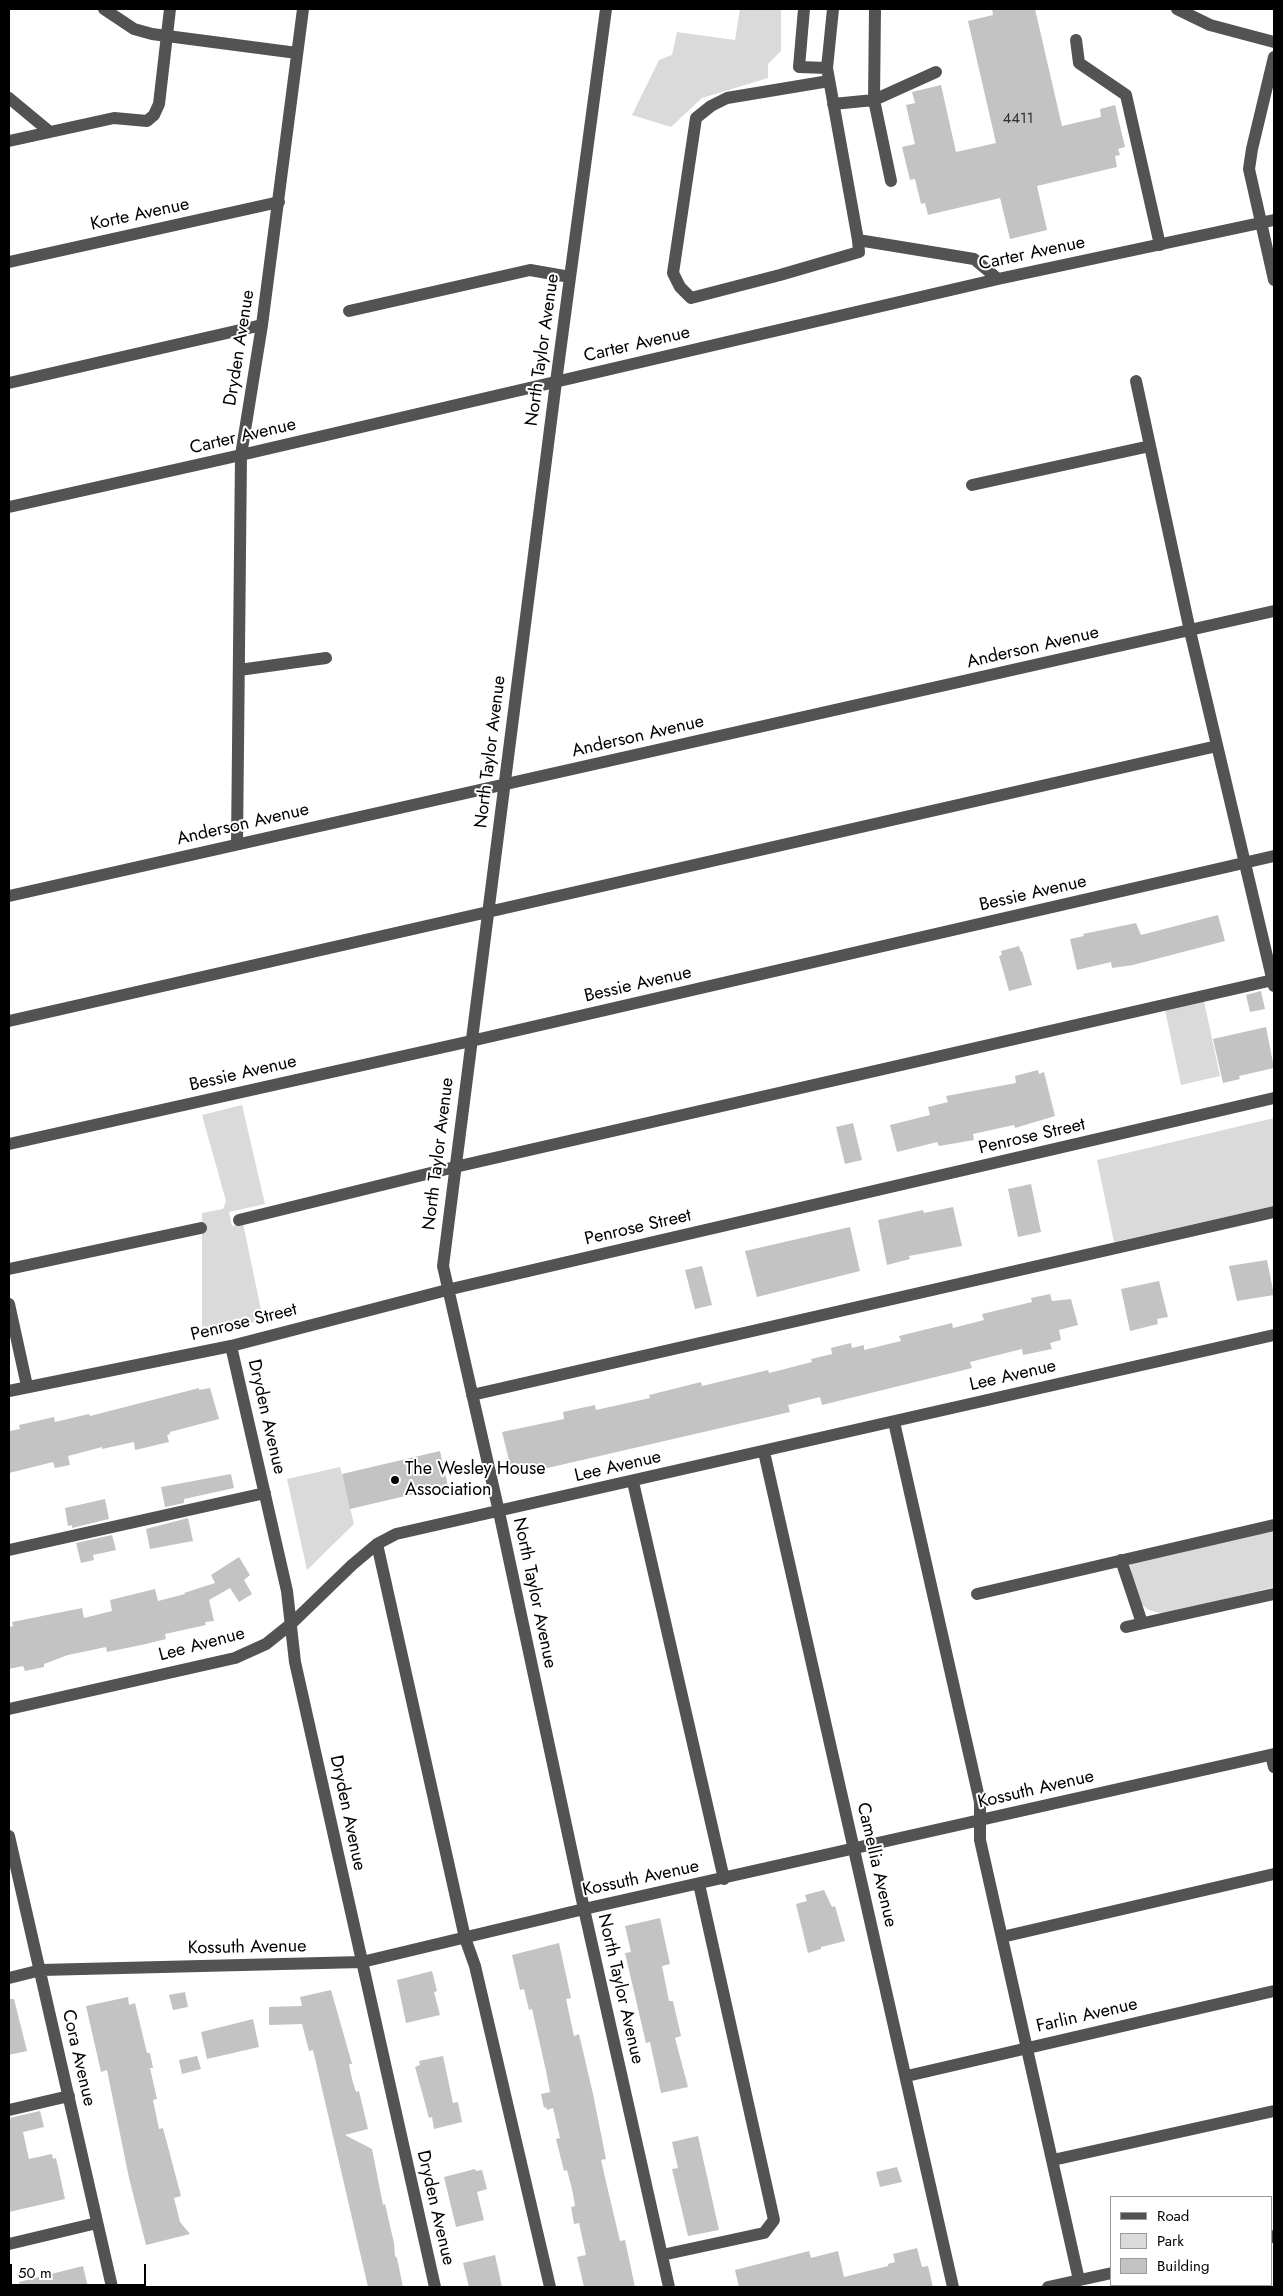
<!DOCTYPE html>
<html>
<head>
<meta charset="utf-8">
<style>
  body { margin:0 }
  #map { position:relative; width:1283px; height:2296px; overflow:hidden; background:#fff; font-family:Jost,sans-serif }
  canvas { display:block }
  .frame { position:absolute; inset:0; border:10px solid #000; pointer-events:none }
  .legend { position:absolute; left:1110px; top:2196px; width:162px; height:90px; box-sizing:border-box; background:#fff; border:1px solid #999; margin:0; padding:6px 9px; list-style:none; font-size:15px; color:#000 }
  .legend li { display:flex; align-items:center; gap:10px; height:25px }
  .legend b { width:25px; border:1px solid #999 }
  .scale { position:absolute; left:10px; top:2264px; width:136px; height:22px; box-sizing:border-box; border:2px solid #000; border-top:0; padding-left:6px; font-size:15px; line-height:18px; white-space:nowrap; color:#000; -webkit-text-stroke:4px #fff; paint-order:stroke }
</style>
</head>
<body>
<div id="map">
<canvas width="1283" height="2296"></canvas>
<div class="frame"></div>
<ul class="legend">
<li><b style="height:6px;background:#535353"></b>Road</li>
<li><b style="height:14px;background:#dadada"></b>Park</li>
<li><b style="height:14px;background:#c3c3c3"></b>Building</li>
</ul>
<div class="scale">50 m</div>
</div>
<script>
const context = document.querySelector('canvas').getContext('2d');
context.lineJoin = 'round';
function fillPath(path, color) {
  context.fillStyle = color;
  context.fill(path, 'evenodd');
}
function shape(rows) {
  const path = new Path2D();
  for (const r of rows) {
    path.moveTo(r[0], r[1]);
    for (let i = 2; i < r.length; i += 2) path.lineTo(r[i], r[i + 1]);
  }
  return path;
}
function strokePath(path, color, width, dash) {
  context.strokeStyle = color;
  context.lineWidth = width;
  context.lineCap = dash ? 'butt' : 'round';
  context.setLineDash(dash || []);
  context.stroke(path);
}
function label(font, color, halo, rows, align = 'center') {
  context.font = font + ' Jost,sans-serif';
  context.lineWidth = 4;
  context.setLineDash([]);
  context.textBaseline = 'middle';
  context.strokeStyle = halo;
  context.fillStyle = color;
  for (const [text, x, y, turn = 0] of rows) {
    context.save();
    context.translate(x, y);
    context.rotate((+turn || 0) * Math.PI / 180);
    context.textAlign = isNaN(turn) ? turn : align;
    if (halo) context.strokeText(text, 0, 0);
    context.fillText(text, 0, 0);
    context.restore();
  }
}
const green = shape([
  [740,9,781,9,781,51,768,64,768,78,702,98,671,127,632,115,659,60,672,55,677,32,735,40],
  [1204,1001,1220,1076,1181,1085,1165,1010],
  [242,1105,265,1204,229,1212,232,1226,243,1223,263,1320,204,1335,202,1325,202,1213,223,1209,226,1201,202,1115],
  [1274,1118,1274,1206,1114,1242,1097,1160],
  [340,1467,354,1524,307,1570,287,1479],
  [1274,1530,1274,1587,1163,1614,1149,1610,1137,1601,1130,1564]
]);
const building = shape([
  [992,9,1035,9,1062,126,1101,117,1100,109,1115,105,1125,147,1118,149,1120,155,1115,156,1117,167,1037,186,1047,230,1010,239,1000,198,928,215,925,203,921,204,915,179,910,180,902,147,915,144,906,105,915,103,912,92,941,85,956,152,996,143,968,21,993,15],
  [1218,915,1225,941,1133,965,1112,968,1111,962,1077,970,1070,939,1084,936,1083,934,1136,923,1141,935],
  [1019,946,1021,952,1022,951,1032,985,1009,991,999,956,1002,955,1001,951],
  [1261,991,1265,1009,1250,1012,1246,995],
  [1266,1027,1274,1068,1239,1076,1240,1079,1223,1083,1213,1039],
  [1038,1070,1039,1074,1044,1072,1055,1116,1015,1128,1014,1125,973,1134,974,1140,939,1146,937,1142,897,1152,890,1125,930,1115,928,1107,948,1102,946,1096,1016,1083,1015,1076],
  [853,1123,862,1160,845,1164,836,1127],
  [1031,1184,1041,1232,1018,1237,1008,1189],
  [953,1207,962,1246,909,1256,910,1259,887,1265,878,1220,923,1210,924,1213],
  [850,1227,860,1271,757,1297,745,1251],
  [1267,1260,1274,1295,1237,1301,1229,1266],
  [702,1266,712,1305,695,1309,685,1270],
  [1159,1281,1168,1317,1157,1319,1158,1324,1130,1331,1121,1289],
  [1050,1294,1052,1301,1071,1299,1078,1325,1059,1330,1061,1340,1050,1343,1052,1349,1023,1355,1022,1349,970,1362,972,1368,822,1405,820,1397,788,1405,790,1412,513,1476,502,1432,564,1419,563,1412,595,1405,596,1410,650,1398,649,1395,701,1382,702,1386,768,1370,769,1373,812,1362,811,1359,832,1354,831,1348,851,1343,852,1348,864,1345,864,1350,901,1341,899,1336,952,1323,953,1328,984,1320,982,1314,1032,1302,1031,1298],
  [199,1388,199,1390,210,1388,219,1419,170,1432,170,1434,167,1435,169,1442,135,1450,134,1442,102,1449,102,1447,68,1456,70,1465,55,1468,53,1462,9,1473,9,1431,20,1429,19,1425,54,1417,55,1422,89,1414,90,1416],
  [440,1451,448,1486,350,1509,342,1474],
  [231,1474,234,1488,184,1499,184,1503,165,1507,161,1487],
  [105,1499,109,1519,72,1528,72,1525,68,1526,65,1508],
  [188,1518,193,1541,150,1549,146,1529],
  [112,1535,116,1550,93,1555,94,1560,81,1563,76,1543],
  [239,1557,250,1575,244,1580,252,1594,239,1602,230,1588,209,1600,214,1621,205,1622,206,1625,165,1634,166,1639,146,1644,107,1652,106,1647,68,1655,44,1664,44,1667,25,1671,23,1666,9,1669,9,1627,13,1626,12,1622,82,1608,84,1618,112,1611,110,1600,155,1589,158,1601,185,1594,184,1593,215,1583,211,1575],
  [824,1890,832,1907,835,1906,845,1941,821,1947,821,1949,808,1953,796,1904,807,1901,805,1895],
  [660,1918,670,1964,662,1966,669,2001,673,2001,681,2036,675,2038,688,2087,661,2093,650,2042,646,2043,625,1953,631,1952,625,1926],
  [559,1943,571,1998,566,1999,574,2036,579,2034,593,2094,606,2159,601,2160,611,2203,620,2241,625,2240,635,2287,584,2287,577,2257,586,2255,579,2223,574,2224,571,2207,575,2206,572,2189,567,2170,564,2171,556,2139,560,2138,553,2108,547,2110,546,2107,544,2108,541,2094,550,2092,546,2071,532,2009,529,2010,524,1989,520,1990,512,1955],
  [432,1971,437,1991,434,1992,440,2015,406,2023,397,1980],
  [331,1990,352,2064,349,2064,352,2079,356,2092,359,2091,368,2129,345,2135,372,2149,383,2205,385,2204,394,2243,395,2256,397,2258,403,2287,368,2287,313,2050,309,2051,302,2024,269,2025,269,2007,302,2006,300,1997],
  [185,1992,188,2007,173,2010,169,1995],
  [128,1997,129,2005,135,2003,147,2053,150,2053,153,2068,150,2068,157,2099,153,2100,159,2129,163,2128,181,2196,174,2198,180,2222,190,2234,146,2245,129,2178,107,2070,101,2072,86,2006],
  [9,1999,14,1999,27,2051,9,2055],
  [253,2019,259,2047,207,2059,201,2032],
  [197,2056,201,2069,182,2074,179,2060],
  [443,2056,453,2103,458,2102,462,2122,434,2129,432,2117,429,2118,415,2067,420,2065,419,2061],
  [40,2111,44,2127,23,2132,29,2159,52,2154,53,2159,56,2158,65,2199,9,2212,9,2118],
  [698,2136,719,2230,688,2236,672,2169,678,2168,672,2142],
  [897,2167,902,2182,880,2187,876,2172],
  [475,2169,476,2171,482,2170,487,2189,477,2192,484,2220,456,2227,444,2177],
  [917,2248,922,2267,928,2266,933,2287,739,2287,735,2270,809,2251,811,2258,838,2251,844,2277,888,2266,888,2264,895,2262,893,2254],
  [495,2255,502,2287,469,2287,463,2263],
  [83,2266,88,2287,20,2287,19,2282]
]);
const minor = shape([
  [104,9,134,29,152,34,297,53],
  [606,9,556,382,443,1266,499,1512,584,1909,669,2287],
  [804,9,799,67,827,68,833,9],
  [875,9,874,100,891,181],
  [1177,9,1210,25,1274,42],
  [1076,40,1079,63,1126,95,1160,245],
  [1274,57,1252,149,1249,169,1274,280],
  [827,68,858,240,859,252,780,275,691,298,680,287,673,273,696,118,711,106,727,98,829,81],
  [9,98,50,132],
  [833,104,874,100,936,72],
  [9,141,114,118,147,121,154,115,159,104,170,9],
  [858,240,974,259,998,279],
  [9,262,279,202],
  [349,311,530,270,570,277],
  [1136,381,1190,631,1274,986],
  [9,383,262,325],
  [972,485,1150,446],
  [9,507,241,455,998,279,1274,220],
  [239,670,326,658],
  [237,844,241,455,262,325,303,9],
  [9,896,1274,611],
  [9,1021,1217,746],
  [9,1144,471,1041,1274,856],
  [239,1220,455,1167,1273,980],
  [9,1269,201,1228],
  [9,1304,27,1386],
  [231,1346,287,1591,295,1662,435,2287],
  [9,1391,231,1346,451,1289,1274,1098],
  [472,1395,1274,1212],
  [894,1422,980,1802,980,1840,1079,2280],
  [764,1452,953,2287],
  [633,1482,724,1879],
  [377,1544,465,1938,475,1966,550,2287],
  [9,1550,265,1493],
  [1121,1560,1142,1623],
  [977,1594,1274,1525],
  [1126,1627,1274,1594],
  [9,1709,235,1658,266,1644,291,1624,352,1565,377,1544,396,1534,1274,1335],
  [1271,1755,1274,1767],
  [9,1836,112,2287],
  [1002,1937,1274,1874],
  [9,1978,41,1970,362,1962,584,1909,1274,1754],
  [907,2076,1274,1991],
  [9,2110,69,2096],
  [1053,2160,1274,2111],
  [1272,2237,1274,2236],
  [9,2244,97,2223],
  [662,2255,764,2233,774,2220,699,1884],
  [1048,2287,1112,2273]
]);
const markers = [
  [395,1480,5,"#000"]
];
const numberNames = [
  ["4411",1018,119]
];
const streetNames = [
  ["Korte Avenue",140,215,-12],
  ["Carter Avenue",1032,254,-12],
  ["Carter Avenue",637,345,-13],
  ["Dryden Avenue",240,348,-81],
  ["North Taylor Avenue",543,350,-82],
  ["Carter Avenue",243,437,-13],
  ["Anderson Avenue",1033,648,-13],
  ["Anderson Avenue",638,737,-13],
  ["North Taylor Avenue",491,752,-83],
  ["Anderson Avenue",243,825,-13],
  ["Bessie Avenue",1033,894,-13],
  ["Bessie Avenue",638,985,-13],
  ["Bessie Avenue",243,1074,-13],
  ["Penrose Street",1032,1137,-13],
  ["North Taylor Avenue",439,1154,-83],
  ["Penrose Street",638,1228,-13],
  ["Penrose Street",244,1323,-14],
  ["Lee Avenue",1013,1376,-13],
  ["Dryden Avenue",266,1417,77],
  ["Lee Avenue",618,1467,-13],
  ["North Taylor Avenue",534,1593,78],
  ["Lee Avenue",202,1645,-15],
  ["Kossuth Avenue",1036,1790,-13],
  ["Dryden Avenue",347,1813,78],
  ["Camellia Avenue",876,1865,77],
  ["Kossuth Avenue",641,1879,-12],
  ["Kossuth Avenue",247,1948,-1],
  ["North Taylor Avenue",620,1989,77],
  ["Farlin Avenue",1087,2016,-13],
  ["Cora Avenue",78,2058,77],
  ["Dryden Avenue",435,2208,77]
];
const poiNames = [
  ["The Wesley House",405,1470],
  ["Association",405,1491]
];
fillPath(green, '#dadada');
fillPath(building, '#c3c3c3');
strokePath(minor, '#535353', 12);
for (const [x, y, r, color] of markers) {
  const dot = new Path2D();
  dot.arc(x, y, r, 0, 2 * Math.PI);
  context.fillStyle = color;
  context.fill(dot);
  strokePath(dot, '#fff', 2);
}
label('15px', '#313131', null, numberNames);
label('18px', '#000', '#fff', streetNames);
label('18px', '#000', '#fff', poiNames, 'left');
</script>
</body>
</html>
